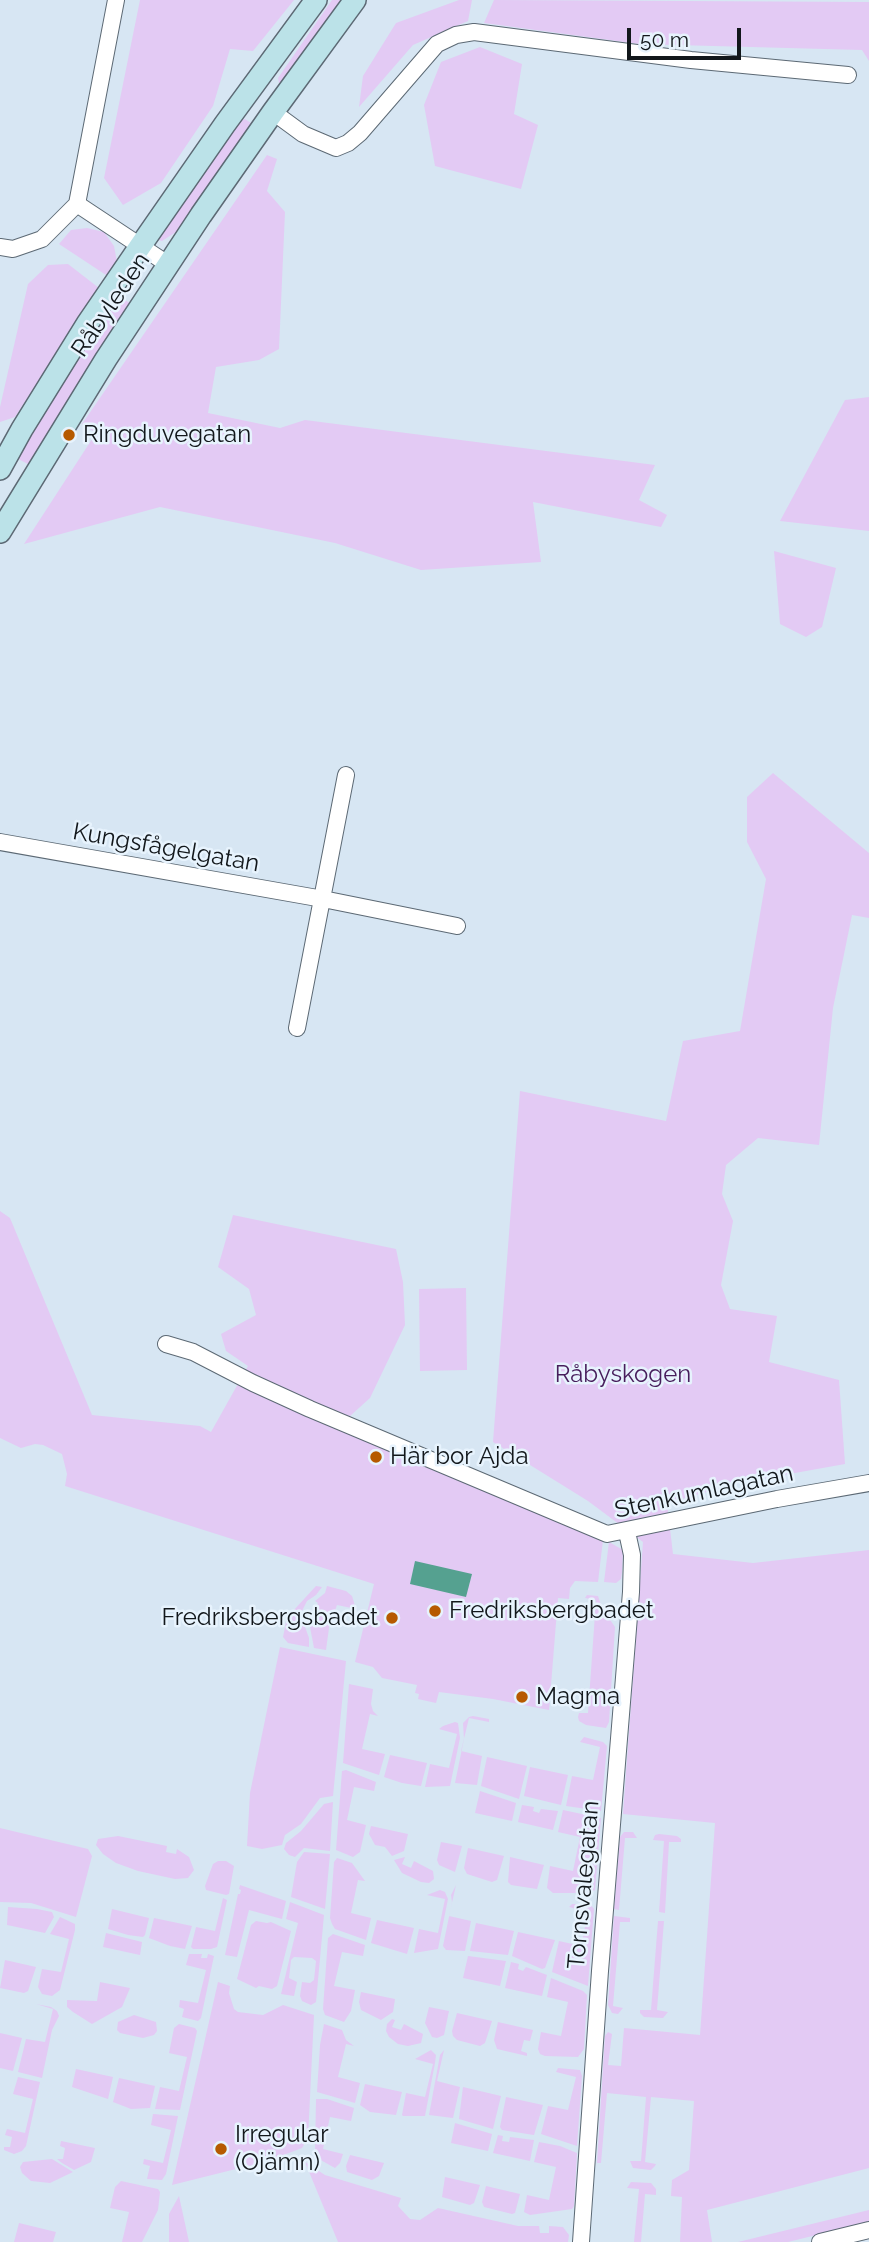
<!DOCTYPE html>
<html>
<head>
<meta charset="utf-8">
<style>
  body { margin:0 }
  #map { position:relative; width:869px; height:2242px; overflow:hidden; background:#d7e6f3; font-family:Raleway,sans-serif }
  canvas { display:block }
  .scale { position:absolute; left:627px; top:28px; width:114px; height:32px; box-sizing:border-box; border:4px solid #12171b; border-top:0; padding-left:9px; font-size:21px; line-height:24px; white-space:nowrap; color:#12171b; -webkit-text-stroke:5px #e7f3fd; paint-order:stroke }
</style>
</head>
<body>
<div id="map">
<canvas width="869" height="2242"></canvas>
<div class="scale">50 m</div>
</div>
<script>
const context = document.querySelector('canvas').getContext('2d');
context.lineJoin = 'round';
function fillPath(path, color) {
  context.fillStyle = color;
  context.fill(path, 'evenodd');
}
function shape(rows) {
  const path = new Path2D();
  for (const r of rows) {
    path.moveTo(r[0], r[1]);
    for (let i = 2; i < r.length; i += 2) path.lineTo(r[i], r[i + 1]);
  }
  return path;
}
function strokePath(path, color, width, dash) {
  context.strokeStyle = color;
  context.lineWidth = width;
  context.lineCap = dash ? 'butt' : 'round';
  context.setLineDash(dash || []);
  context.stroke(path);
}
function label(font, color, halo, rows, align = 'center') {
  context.font = font + ' Raleway,sans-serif';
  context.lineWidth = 5;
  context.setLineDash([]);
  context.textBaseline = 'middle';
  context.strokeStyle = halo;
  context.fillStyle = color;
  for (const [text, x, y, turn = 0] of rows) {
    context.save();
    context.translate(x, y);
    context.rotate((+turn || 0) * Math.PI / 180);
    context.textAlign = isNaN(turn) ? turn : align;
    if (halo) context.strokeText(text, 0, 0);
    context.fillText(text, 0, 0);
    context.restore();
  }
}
const green = shape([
  [140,0,294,0,253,51,230,49,213,106,161,183,123,205,104,178],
  [332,0,347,0,284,84,279,83,278,78],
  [459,0,472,0,468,21,413,45,359,107,363,76,396,23],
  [494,0,869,2,869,61,862,50,639,44,484,23],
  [480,47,522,64,514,114,538,125,521,189,435,166,424,105,441,62],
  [245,119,251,123,250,130,185,222,176,232,162,241,158,240,157,235,238,121],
  [267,155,277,159,267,191,285,212,279,349,259,360,216,367,208,413,280,428,305,420,655,465,639,500,667,515,661,527,533,502,541,562,421,570,335,543,160,507,24,544,96,433,82,424],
  [87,228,104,232,114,246,117,262,109,277,59,244,71,230],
  [68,264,99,288,15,417,0,422,0,407,28,284,48,265],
  [116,294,134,306,32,466,14,457],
  [869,397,869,531,780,521,845,400],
  [774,551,836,568,822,627,806,637,780,624],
  [773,773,869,853,869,918,852,915,833,1008,819,1145,758,1138,726,1165,722,1194,733,1221,721,1285,730,1309,777,1316,769,1362,839,1380,845,1464,739,1483,667,1503,673,1554,753,1563,869,1550,869,2168,707,2210,712,2242,680,2242,682,2197,671,2196,672,2180,689,2170,694,2101,651,2097,645,2162,656,2164,655,2166,651,2170,633,2168,630,2161,641,2161,646,2097,607,2093,601,2163,597,2163,605,2036,608,2032,612,2034,608,2065,621,2066,624,2028,700,2035,715,1823,623,1814,643,1542,588,1501,493,1442,520,1091,666,1121,683,1041,740,1031,766,879,747,842,747,797],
  [0,1211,10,1218,92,1415,200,1426,211,1432,248,1366,226,1351,221,1334,256,1315,249,1289,218,1267,233,1215,396,1249,403,1282,405,1325,370,1398,339,1426,603,1540,598,1582,575,1581,570,1588,569,1599,558,1598,549,1710,493,1699,439,1692,436,1703,418,1699,419,1694,415,1693,417,1685,382,1678,373,1667,355,1662,374,1584,65,1486,67,1474,62,1454,43,1445,35,1444,21,1448,0,1438],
  [466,1288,467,1370,420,1371,419,1289],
  [609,1542,623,1550,622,1572,621,1579,616,1583,604,1582],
  [316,1586,322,1587,316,1595,307,1601,301,1613,301,1623,304,1624,309,1638,309,1647,288,1643,283,1637,286,1622,293,1611],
  [327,1586,346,1591,352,1596,356,1609,337,1605,329,1628,326,1650,314,1648,310,1627,312,1625,312,1612,318,1603,315,1601,325,1593],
  [587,1595,598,1596,602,1608,615,1627,609,1722,606,1728,586,1725,579,1721,578,1717,579,1713,588,1713,596,1600,585,1598],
  [280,1647,346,1661,333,1796,320,1798,301,1824,285,1835,282,1845,262,1849,247,1846,250,1793],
  [349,1684,373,1689,371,1704,373,1711,378,1716,370,1714,362,1749,385,1754,379,1775,343,1763],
  [473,1716,489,1719,489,1722,469,1718,461,1751,482,1756,477,1785,455,1783,464,1739,463,1723,469,1717],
  [455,1722,458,1723,460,1738,450,1786,425,1787,430,1764,449,1768,457,1734,439,1729,443,1726],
  [584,1737,603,1742,607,1746,601,1811,566,1806,572,1776,593,1780,600,1747,580,1742],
  [390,1755,427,1763,421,1786,402,1783,384,1777],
  [487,1757,527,1766,519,1799,481,1786],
  [530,1767,568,1775,561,1805,524,1796],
  [346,1770,376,1782,374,1791,354,1787,347,1820,366,1825,360,1852,353,1857,336,1850,342,1771],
  [480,1791,516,1803,512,1821,475,1813],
  [333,1802,330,1851,304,1848,295,1857,289,1855,284,1849,286,1843,301,1831,324,1804],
  [522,1805,534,1807,533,1811,539,1813,541,1809,558,1811,553,1830,518,1822],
  [563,1810,601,1818,595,1890,590,1893,553,1893,547,1888,550,1866,573,1871,580,1837,558,1832],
  [371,1826,408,1834,404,1851,392,1856,385,1847,375,1845,369,1834],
  [0,1828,88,1849,92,1856,76,1917,31,1903,0,1902],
  [624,1832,633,1832,637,1838,625,1838,619,1910,614,1909,620,1837],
  [659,1834,677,1836,681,1839,681,1842,669,1842,665,1913,659,1912,664,1841,653,1840,655,1835],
  [118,1836,167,1846,166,1852,176,1854,177,1849,189,1857,194,1870,188,1878,175,1879,138,1871,116,1863,103,1854,96,1845,98,1839],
  [441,1842,462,1846,455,1872,439,1865,437,1860],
  [468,1848,504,1856,497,1880,492,1882,467,1874,464,1868],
  [304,1852,330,1854,325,1909,291,1897,297,1862],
  [405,1857,402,1864,411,1868,414,1861,433,1871,434,1879,429,1883,421,1882,402,1873,394,1860],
  [510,1857,544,1865,537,1889,511,1885,508,1882],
  [337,1858,352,1863,365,1881,358,1880,351,1913,371,1918,366,1940,335,1929,332,1924,330,1918,334,1862],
  [218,1861,226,1861,234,1866,229,1894,226,1895,206,1890,205,1886,213,1864],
  [240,1885,286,1901,282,1919,249,1910,237,1957,225,1955,238,1894,240,1894,241,1890,239,1889],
  [456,1885,449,1916,471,1921,465,1951,446,1950,443,1946,452,1902,451,1895],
  [440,1890,445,1892,448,1899,438,1949,414,1953,419,1929,438,1933,445,1899,427,1895],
  [223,1898,227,1900,217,1947,211,1949,193,1949,191,1947,196,1927,215,1931],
  [290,1902,324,1915,316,2002,311,2005,302,2001,300,1996,302,1982,310,1983,314,1980,316,1961,312,1958,294,1957,291,1960,289,1978,297,1982,294,1996,281,1994,298,1923,286,1919],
  [572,1904,590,1904,594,1909,588,1986,552,1972,559,1941,581,1946,588,1912,569,1907],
  [8,1907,37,1909,52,1912,54,1917,45,1933,7,1925],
  [112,1909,149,1918,145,1935,143,1937,128,1935,108,1929],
  [614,1916,630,1918,630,1922,620,1922,613,2006,623,2008,618,2014,612,2013,608,2005],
  [60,1917,75,1924,75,1930,60,1990,52,1996,42,1994,38,1987,42,1969,61,1972,69,1939,50,1934],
  [154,1918,192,1926,185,1949,170,1946,149,1938],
  [377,1920,414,1928,407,1954,371,1943],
  [256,1921,267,1923,271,1922,291,1931,277,1986,272,1989,259,1986,256,1988,237,1979,251,1925],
  [658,1921,664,1921,657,2010,668,2012,663,2018,644,2017,640,2013,640,2010,651,2010],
  [476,1923,514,1931,508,1955,470,1951],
  [518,1932,555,1940,545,1968,542,1969,512,1956],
  [106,1933,142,1942,140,1955,103,1947],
  [333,1934,365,1945,363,1956,342,1952,334,1986,355,1990,351,2011,344,2022,325,2015,323,2009,328,1938],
  [189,1954,202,1954,201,1958,207,1958,208,1954,214,1956,201,2018,198,2021,182,2017,184,2009,179,2007,180,2000,198,2003,206,1970,186,1965],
  [468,1956,506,1961,500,1986,463,1978],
  [5,1960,36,1967,28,1991,24,1993,0,1988],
  [511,1962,519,1964,518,1969,523,1971,526,1967,547,1975,542,1996,505,1988],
  [551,1978,583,1991,587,1995,584,2049,578,2057,545,2056,540,2054,538,2049,541,2032,561,2036,568,2002,547,1997],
  [100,1982,130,1988,122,2007,92,2024,73,2012,67,2007,67,2000,97,2001],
  [218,1982,230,1986,229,1993,234,2009,238,2012,263,2015,283,2005,314,2015,308,2138,302,2148,268,2161,172,2185],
  [361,1992,395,1999,393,2012,381,2020,361,2010,359,2002],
  [36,2004,51,2007,57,2011,59,2016,52,2030,42,2078,18,2072,26,2039,45,2042,53,2009],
  [429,2007,449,2011,444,2035,437,2038,432,2037,425,2023],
  [457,2013,492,2021,485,2043,480,2046,457,2040,453,2036,452,2031],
  [134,2015,156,2022,157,2031,154,2035,143,2038,120,2033,117,2030,118,2022],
  [392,2019,395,2020,392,2027,401,2030,404,2024,423,2034,421,2043,408,2046,398,2044,389,2037,386,2031,387,2024],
  [498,2022,533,2030,530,2041,524,2040,521,2051,527,2053,527,2056,497,2049,494,2040],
  [179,2024,195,2028,197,2031,180,2110,155,2109,160,2087,179,2091,187,2057,169,2053,174,2028],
  [324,2024,342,2030,346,2040,354,2046,346,2044,338,2077,360,2083,355,2103,317,2092,320,2045],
  [0,2033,22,2038,13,2071,0,2068],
  [431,2050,436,2055,435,2063,425,2116,403,2116,402,2115,406,2093,425,2097,433,2064,415,2059],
  [444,2050,437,2081,460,2087,453,2118,429,2115,440,2055],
  [558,2068,580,2070,582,2076,577,2146,541,2134,548,2106,568,2110,576,2077,556,2072],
  [76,2069,113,2077,108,2099,72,2087],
  [18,2077,40,2082,26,2146,22,2151,14,2154,4,2150,4,2147,10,2147,12,2137,5,2135,7,2129,25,2133,33,2099,13,2094],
  [119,2078,155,2086,150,2108,131,2109,113,2102],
  [365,2084,402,2092,396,2115,370,2112,360,2105],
  [463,2087,501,2096,493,2129,459,2119],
  [506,2097,543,2105,534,2135,502,2130,500,2127],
  [316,2099,327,2099,354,2108,351,2121,330,2117,323,2149,343,2154,340,2163,335,2168,317,2158,315,2154],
  [153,2114,178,2116,166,2174,162,2180,147,2179,150,2166,143,2164,144,2159,163,2163,171,2130,151,2125],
  [455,2123,492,2134,488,2151,451,2143],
  [498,2135,503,2136,502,2141,509,2142,510,2137,534,2140,530,2161,493,2153],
  [61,2141,95,2148,91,2162,74,2170,62,2163,57,2159,63,2159,65,2148,60,2146],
  [539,2142,560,2146,577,2153,574,2206,572,2209,530,2215,524,2212,527,2195,549,2200,556,2167,534,2162],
  [350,2155,384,2163,379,2176,372,2180,347,2172,346,2166],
  [52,2159,73,2172,50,2183,31,2181,22,2173,20,2167,23,2162],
  [305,2162,325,2175,401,2198,398,2206,410,2219,420,2220,438,2208,518,2226,539,2226,540,2233,549,2233,549,2226,563,2227,569,2235,568,2242,338,2242],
  [445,2177,480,2185,474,2203,470,2205,442,2197],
  [121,2181,158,2189,160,2192,158,2210,142,2242,122,2242,129,2212,110,2208,115,2187],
  [631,2182,651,2183,656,2189,656,2195,645,2194,641,2242,634,2242,639,2189,627,2188],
  [486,2186,520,2194,515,2213,512,2214,484,2207,482,2202],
  [179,2196,189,2242,169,2242,169,2214],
  [869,2210,869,2222,788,2242,738,2242],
  [19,2223,56,2232,53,2242,14,2242]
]);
const water = shape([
  [415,1561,472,1574,466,1597,410,1584]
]);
const street = shape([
  [273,112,303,134,336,148,348,143,360,133,437,44,456,35,474,32,691,60,848,75],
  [77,204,169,265],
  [0,247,13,249,42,239,77,204,116,0],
  [0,842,323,899,457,926],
  [297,1028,346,775],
  [166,1344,193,1352,253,1383,310,1409,607,1534,777,1499,869,1483],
  [581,2242,600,1971,631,1592,632,1555,627,1532],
  [820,2242,869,2230]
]);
const secondary = shape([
  [0,469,22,429,87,324,141,245,225,124,316,0],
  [0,532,106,359,201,215,273,112,355,0]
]);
const markers = [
  [69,435,7,"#b65a00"],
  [376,1457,7,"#b65a00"],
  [435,1611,7,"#b65a00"],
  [392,1618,7,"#b65a00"],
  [522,1697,7,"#b65a00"],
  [221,2149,7,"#b65a00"]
];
const streetNames = [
  ["Råbyleden",111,305,-56],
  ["Kungsfågelgatan",166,848,10],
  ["Stenkumlagatan",704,1492,-12],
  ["Tornsvalegatan",584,1885,-85]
];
const poiNames = [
  ["Ringduvegatan",83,435],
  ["Här bor Ajda",390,1457],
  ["Fredriksbergbadet",449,1611],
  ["Fredriksbergsbadet",378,1618,"right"],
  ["Magma",536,1697],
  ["Irregular",235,2135],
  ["(Ojämn)",235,2163]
];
const parkNames = [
  ["Råbyskogen",623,1375]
];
fillPath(green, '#e3caf4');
fillPath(water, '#55a190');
strokePath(street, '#5c6974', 18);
strokePath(secondary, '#5c6974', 24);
strokePath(street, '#fff', 16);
strokePath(secondary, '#bbe2e8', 21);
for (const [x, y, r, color] of markers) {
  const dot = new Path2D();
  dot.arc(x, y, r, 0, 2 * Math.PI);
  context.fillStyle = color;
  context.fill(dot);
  strokePath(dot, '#e7f3fd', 2.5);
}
label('24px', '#12171b', '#e7f3fd', streetNames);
label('24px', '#12171b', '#e7f3fd', poiNames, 'left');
label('24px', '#471e5c', '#e7f3fd', parkNames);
</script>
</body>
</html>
